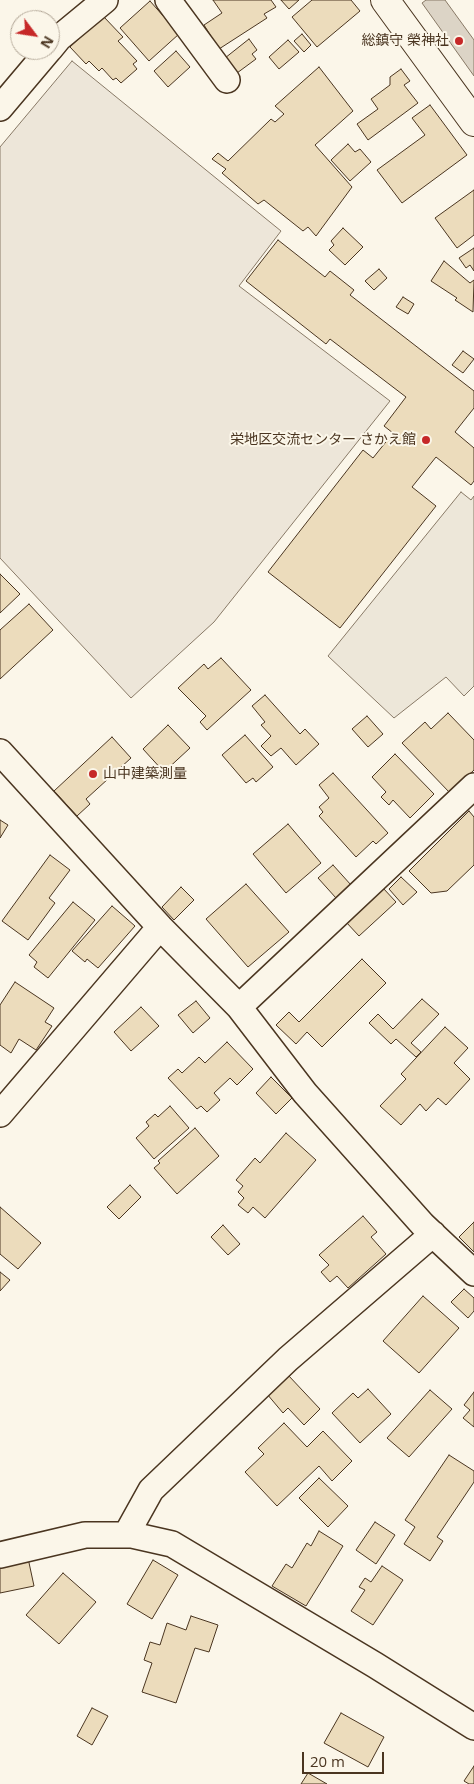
<!DOCTYPE html>
<html>
<head>
<meta charset="utf-8">
<style>
  body { margin:0 }
  #map { position:relative; width:474px; height:1784px; overflow:hidden; background:#fbf6e9; font-family:"Open Sans",sans-serif }
  canvas { display:block }
  .north { position:absolute; left:10px; top:10px; width:50px; height:50px; box-sizing:border-box; background:#fbf6e9; border:1px solid #b4a999; border-radius:50%; rotate:121deg; font-size:14px; font-weight:700; line-height:20px; text-align:center; color:#4a3520 }
  .north::after { content:''; display:block; margin:auto; width:18px; height:22px; background:#c62828; clip-path:polygon(50% 0,100% 100%,50% 72%,0 100%) }
  .scale { position:absolute; left:302px; top:1752px; width:82px; height:22px; box-sizing:border-box; border:2px solid #4a3520; border-top:0; padding-left:6px; font-size:15px; line-height:18px; white-space:nowrap; color:#4a3520; -webkit-text-stroke:4px #fbf6e9; paint-order:stroke }
</style>
</head>
<body>
<div id="map">
<canvas width="474" height="1784"></canvas>
<div class="north">N</div>
<div class="scale">20 m</div>
</div>
<script>
const context = document.querySelector('canvas').getContext('2d');
context.lineJoin = 'round';
function fillPath(path, color) {
  context.fillStyle = color;
  context.fill(path, 'evenodd');
}
function shape(rows) {
  const path = new Path2D();
  for (const r of rows) {
    path.moveTo(r[0], r[1]);
    for (let i = 2; i < r.length; i += 2) path.lineTo(r[i], r[i + 1]);
  }
  return path;
}
function strokePath(path, color, width, dash) {
  context.strokeStyle = color;
  context.lineWidth = width;
  context.lineCap = dash ? 'butt' : 'round';
  context.setLineDash(dash || []);
  context.stroke(path);
}
function label(font, color, halo, rows, align = 'center') {
  context.font = font + ' "Open Sans","Noto Sans JP",sans-serif';
  context.lineWidth = 4;
  context.setLineDash([]);
  context.textBaseline = 'middle';
  context.strokeStyle = halo;
  context.fillStyle = color;
  for (const [text, x, y, turn = 0] of rows) {
    context.save();
    context.translate(x, y);
    context.rotate((+turn || 0) * Math.PI / 180);
    context.textAlign = isNaN(turn) ? turn : align;
    if (halo) context.strokeText(text, 0, 0);
    context.fillText(text, 0, 0);
    context.restore();
  }
}
const green = shape([
  [72,61,281,231,239,286,390,401,214,622,131,698,0,558,0,147,72,61]
]);
const parking = shape([
  [461,492,471,500,474,496,474,686,464,696,446,677,394,718,328,656,461,492]
]);
const water = shape([
  [426,0,445,0,474,40,474,76,422,3,426,0]
]);
const building = shape([
  [213,0,271,0,276,7,264,14,267,18,219,49,204,25,222,13,213,0],
  [281,0,299,0,289,9,281,0],
  [312,0,351,0,360,11,317,47,292,17,312,0],
  [150,1,179,34,149,61,120,28,150,1],
  [103,16,123,37,118,41,137,61,133,64,137,69,121,83,116,78,113,80,102,68,99,71,89,61,86,64,70,47,103,16],
  [302,34,311,45,304,52,294,41,302,34],
  [249,39,257,50,252,54,256,59,237,73,225,58,249,39],
  [288,40,299,52,279,69,269,57,288,40],
  [176,51,190,67,168,87,154,71,176,51],
  [319,67,353,111,315,145,352,187,316,236,308,227,303,231,264,200,258,204,222,173,226,169,212,159,218,153,228,161,271,119,275,122,284,114,275,106,319,67],
  [401,69,410,81,404,85,418,103,368,140,357,124,378,109,371,99,390,85,390,77,401,69],
  [430,105,467,155,402,203,377,170,425,135,412,118,430,105],
  [348,144,355,152,360,149,371,162,350,181,331,160,348,144],
  [474,190,474,235,457,248,435,218,474,190],
  [343,228,363,247,345,265,329,250,334,245,331,241,343,228],
  [278,240,325,277,330,271,354,290,350,295,474,391,474,408,455,432,474,448,474,481,471,485,436,457,412,487,436,506,340,628,268,572,363,450,373,458,393,433,384,426,406,397,330,339,326,344,246,281,278,240],
  [474,248,474,271,470,265,466,268,459,258,474,248],
  [444,261,470,283,474,280,473,312,455,300,457,298,431,281,444,261],
  [379,269,387,278,374,290,365,281,379,269],
  [403,297,414,304,408,314,396,307,403,297],
  [463,351,474,359,463,373,452,365,463,351],
  [0,574,20,594,0,613,0,574],
  [29,604,53,630,0,679,0,630,29,604],
  [221,658,251,690,207,730,200,722,206,716,178,688,204,664,208,669,221,658],
  [265,695,300,734,305,729,319,744,296,765,281,748,271,756,261,746,271,736,261,725,265,722,252,706,265,695],
  [448,713,474,740,474,770,450,793,402,743,425,722,431,729,448,713],
  [367,716,383,734,368,747,352,729,367,716],
  [168,725,190,748,164,772,143,749,168,725],
  [245,735,273,767,256,782,253,778,246,783,222,755,245,735],
  [112,737,131,758,86,799,90,804,77,816,54,791,112,737],
  [395,754,434,794,410,818,393,800,389,805,381,797,386,792,372,777,395,754],
  [333,773,388,833,376,844,373,841,356,857,319,816,323,812,319,807,329,798,319,785,333,773],
  [469,811,474,817,474,865,447,891,431,893,409,871,469,811],
  [0,820,8,825,0,838,0,820],
  [288,824,321,863,286,893,253,854,288,824],
  [50,855,70,870,49,898,55,903,28,940,2,921,50,855],
  [333,865,351,885,336,898,318,878,333,865],
  [401,877,417,892,403,905,389,889,401,877],
  [246,884,289,932,248,967,206,919,246,884],
  [181,887,194,900,174,920,162,907,181,887],
  [383,888,396,902,359,936,346,922,383,888],
  [73,902,95,920,48,978,34,967,37,962,29,955,73,902],
  [112,906,135,926,98,968,87,959,85,962,72,951,112,906],
  [362,959,386,983,322,1047,307,1032,296,1044,276,1025,289,1012,299,1022,362,959],
  [15,982,54,1008,45,1022,52,1026,36,1050,19,1039,11,1053,0,1045,0,1005,15,982],
  [422,999,439,1014,411,1043,421,1052,416,1057,396,1039,391,1044,369,1023,378,1014,393,1029,422,999],
  [196,1001,210,1018,193,1033,178,1015,196,1001],
  [141,1007,159,1026,131,1051,114,1032,141,1007],
  [445,1027,468,1048,454,1063,470,1079,446,1105,438,1098,426,1111,420,1104,401,1125,380,1106,406,1079,401,1074,445,1027],
  [227,1042,253,1069,237,1085,230,1078,214,1093,220,1100,207,1112,201,1106,197,1109,168,1078,178,1069,182,1073,199,1057,205,1063,227,1042],
  [271,1077,292,1098,276,1114,256,1093,271,1077],
  [170,1106,189,1128,154,1159,136,1138,149,1126,146,1122,155,1114,158,1117,170,1106],
  [195,1128,219,1156,177,1194,154,1168,160,1163,158,1161,195,1128],
  [286,1133,316,1160,265,1218,253,1207,248,1213,238,1205,244,1198,238,1192,243,1186,236,1180,255,1158,260,1163,286,1133],
  [130,1185,141,1197,119,1219,107,1207,130,1185],
  [0,1207,41,1243,18,1269,0,1254,0,1207],
  [363,1216,377,1232,371,1237,386,1254,348,1288,337,1276,330,1282,321,1272,329,1265,319,1255,363,1216],
  [474,1222,474,1252,459,1237,474,1222],
  [223,1225,240,1244,228,1255,211,1237,223,1225],
  [0,1272,10,1280,0,1291,0,1272],
  [464,1289,474,1298,474,1311,468,1318,451,1302,464,1289],
  [423,1296,459,1328,419,1373,383,1341,423,1296],
  [288,1375,320,1409,304,1425,288,1408,283,1413,267,1394,288,1375],
  [368,1389,391,1414,360,1443,332,1413,353,1393,358,1398,368,1389],
  [430,1390,452,1409,409,1457,387,1438,430,1390],
  [474,1392,474,1427,463,1418,470,1410,464,1405,474,1392],
  [284,1423,307,1447,323,1431,352,1461,332,1481,319,1466,277,1506,245,1472,264,1454,258,1448,284,1423],
  [449,1455,474,1471,474,1482,437,1537,443,1541,430,1561,404,1544,415,1527,405,1520,449,1455],
  [319,1478,348,1506,328,1527,299,1498,319,1478],
  [375,1522,395,1535,376,1564,356,1550,375,1522],
  [319,1531,343,1546,306,1606,272,1586,286,1564,292,1568,307,1543,311,1546,319,1531],
  [28,1558,34,1586,0,1593,0,1564,28,1558],
  [153,1560,178,1575,152,1619,127,1604,153,1560],
  [382,1566,403,1580,373,1625,351,1611,365,1590,359,1587,365,1578,371,1582,382,1566],
  [63,1573,96,1602,59,1644,26,1615,63,1573],
  [191,1616,218,1625,209,1652,195,1648,176,1703,142,1692,152,1663,144,1660,150,1642,160,1645,167,1623,186,1630,191,1616],
  [92,1708,108,1716,92,1745,77,1736,92,1708],
  [341,1713,384,1737,368,1767,324,1743,341,1713],
  [474,1766,474,1784,469,1784,464,1781,474,1766],
  [308,1773,327,1784,301,1784,308,1773]
]);
const street = shape([
  [168,0,227,80],
  [50,49,59,38,105,0],
  [0,108,49,50],
  [0,752,160,927,239,1007,305,1093,423,1225,474,1273],
  [239,1007,474,786],
  [0,1114,160,927],
  [126,1535,151,1490,288,1359,433,1234],
  [0,1555,85,1535,132,1535,172,1544,375,1665,474,1727]
]);
const highway = shape([
  [385,0,474,122]
]);
const markers = [
  [459,41,5,"#c62828"],
  [426,440,5,"#c62828"],
  [93,774,5,"#c62828"]
];
const poiNames = [
  ["総鎮守 榮神社",449,41],
  ["栄地区交流センター さかえ館",416,440],
  ["山中建築測量",103,774,"left"]
];
fillPath(green, '#ede6d9');
strokePath(green, '#887966', 1);
fillPath(parking, '#ede7d9');
strokePath(parking, '#887966', 1);
fillPath(water, '#dcd4c6');
strokePath(water, '#887966', 1);
fillPath(building, '#ecdcbc');
strokePath(building, '#4a3520', 1);
strokePath(street, '#4a3520', 28);
strokePath(highway, '#4a3520', 30);
strokePath(street, '#fbf6e9', 25);
strokePath(highway, '#fbf6e9', 28);
for (const [x, y, r, color] of markers) {
  const dot = new Path2D();
  dot.arc(x, y, r, 0, 2 * Math.PI);
  context.fillStyle = color;
  context.fill(dot);
  strokePath(dot, '#fbf6e9', 2);
}
label('14px', '#4a3520', '#fbf6e9', poiNames, 'right');
</script>
</body>
</html>
